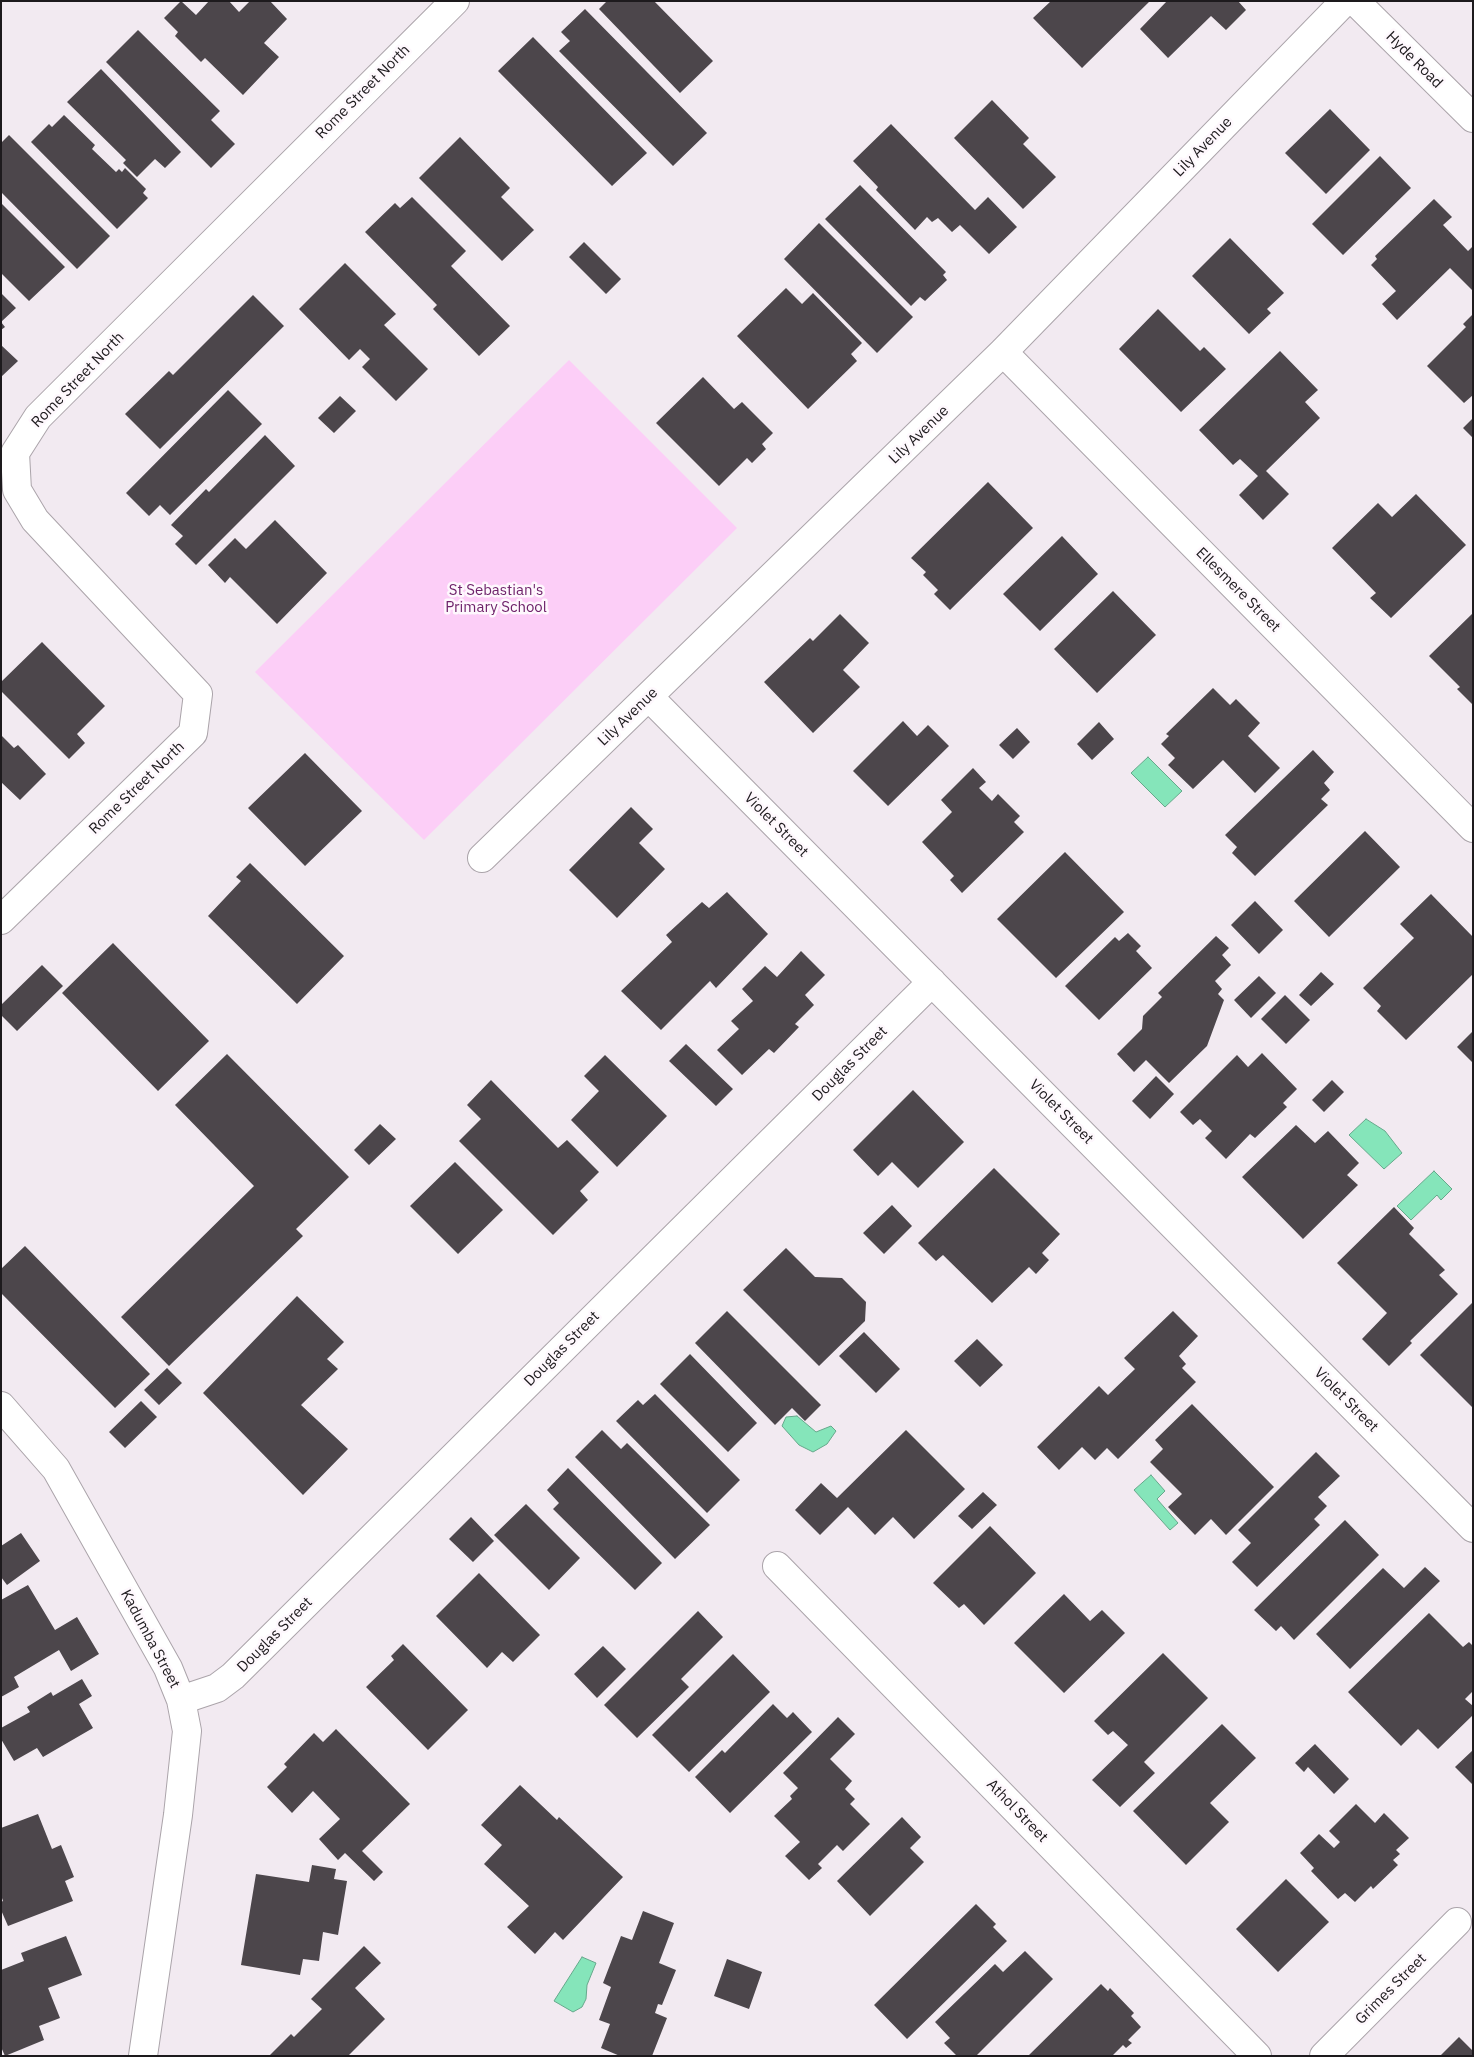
<!DOCTYPE html>
<html>
<head>
<meta charset="utf-8">
<style>
  body { margin:0 }
  #map { position:relative; width:1474px; height:2057px; overflow:hidden; background:#f2eaf1; font-family:"IBM Plex Sans",sans-serif }
  canvas { display:block }
  .frame { position:absolute; inset:0; border:2px solid #1d1a1d; pointer-events:none }
</style>
</head>
<body>
<div id="map">
<canvas width="1474" height="2057"></canvas>
<div class="frame"></div>
</div>
<script>
const context = document.querySelector('canvas').getContext('2d');
context.lineJoin = 'round';
function fillPath(path, color) {
  context.fillStyle = color;
  context.fill(path, 'evenodd');
}
function shape(rows) {
  const path = new Path2D();
  for (const r of rows) {
    path.moveTo(r[0], r[1]);
    for (let i = 2; i < r.length; i += 2) path.lineTo(r[i], r[i + 1]);
  }
  return path;
}
function strokePath(path, color, width, dash) {
  context.strokeStyle = color;
  context.lineWidth = width;
  context.lineCap = dash ? 'butt' : 'round';
  context.setLineDash(dash || []);
  context.stroke(path);
}
function label(font, color, halo, rows, align = 'center') {
  context.font = font + ' "IBM Plex Sans",sans-serif';
  context.lineWidth = 5;
  context.setLineDash([]);
  context.textBaseline = 'middle';
  context.strokeStyle = halo;
  context.fillStyle = color;
  for (const [text, x, y, turn = 0] of rows) {
    context.save();
    context.translate(x, y);
    context.rotate((+turn || 0) * Math.PI / 180);
    context.textAlign = isNaN(turn) ? turn : align;
    if (halo) context.strokeText(text, 0, 0);
    context.fillText(text, 0, 0);
    context.restore();
  }
}
const green = shape([
  [569,360,737,528,424,840,255,672]
]);
const water = shape([
  [1148,757,1182,791,1165,807,1131,773,1148,757],
  [1366,1119,1385,1131,1402,1153,1384,1169,1349,1135,1366,1119],
  [1434,1171,1452,1189,1441,1200,1437,1195,1411,1220,1397,1206,1434,1171],
  [797,1416,816,1432,831,1426,836,1431,827,1444,813,1452,799,1445,782,1426,786,1417,797,1416],
  [1151,1475,1165,1491,1157,1499,1178,1523,1170,1530,1134,1490,1151,1475],
  [582,1957,596,1963,587,1985,586,1999,582,2007,573,2012,554,2001,582,1957]
]);
const building = shape([
  [181,1,196,15,209,1,229,1,239,12,250,1,270,1,287,19,264,43,279,57,243,95,205,58,201,62,175,36,178,32,164,18],
  [607,1,654,1,713,61,680,93,599,9],
  [1051,1,1150,1,1082,68,1033,18],
  [1167,1,1238,1,1246,10,1226,30,1211,16,1168,58,1140,29],
  [585,9,707,133,673,166,559,51,570,41,561,32],
  [138,30,220,111,211,120,235,144,211,168,106,62],
  [533,37,647,153,612,186,498,71],
  [101,69,181,152,165,168,155,159,137,177,123,163,126,160,67,102],
  [992,100,1029,138,1023,144,1056,177,1023,209,954,138],
  [1330,109,1370,150,1326,194,1285,153],
  [64,115,95,145,92,149,116,172,119,169,122,172,125,168,146,189,143,193,148,198,117,229,31,142,49,124,52,127],
  [891,124,975,210,988,197,1017,227,989,254,960,225,952,232,938,218,932,222,927,217,915,230,876,190,878,187,853,161],
  [9,135,110,236,77,269,1,192,1,143],
  [460,137,510,188,501,197,534,230,502,261,419,178],
  [1380,156,1411,188,1343,255,1312,224],
  [860,185,946,272,943,275,947,280,925,301,920,297,911,306,825,219],
  [412,197,466,251,451,266,510,326,479,356,433,309,437,305,365,232,395,203,400,208],
  [1434,199,1452,217,1443,225,1468,251,1473,246,1473,291,1450,268,1397,320,1382,304,1396,291,1371,265,1377,259,1375,256],
  [1,203,65,267,29,301,1,273],
  [819,223,913,317,877,353,784,259],
  [1230,238,1284,293,1267,309,1271,313,1249,334,1192,276],
  [584,242,621,279,606,294,569,257],
  [345,263,396,314,384,325,428,369,396,401,362,367,370,359,360,349,349,360,299,309],
  [786,288,802,304,813,293,862,343,851,354,857,361,808,409,737,336],
  [1,293,16,308,1,322,5,327,1,330],
  [253,295,284,326,160,449,125,414,169,371,173,375],
  [1158,309,1200,351,1204,347,1226,369,1181,412,1119,349],
  [1473,314,1473,395,1464,403,1427,366,1466,327,1463,324],
  [1,345,18,361,1,377],
  [1280,351,1318,390,1305,402,1320,418,1266,471,1289,494,1263,520,1239,495,1258,476,1240,459,1233,465,1199,430],
  [703,377,734,409,742,402,773,433,762,444,766,449,752,463,747,458,719,486,656,423],
  [228,390,262,424,170,515,160,505,149,516,126,493],
  [340,396,356,411,334,433,318,418],
  [1473,418,1473,438,1463,428],
  [265,435,295,466,196,565,175,544,183,536,171,525,206,489,209,492],
  [988,482,1033,528,950,610,934,594,938,590,923,575,926,572,911,558],
  [1416,494,1466,545,1391,618,1370,598,1376,593,1332,548,1378,503,1392,517],
  [275,520,327,573,277,624,230,577,225,583,208,565,235,538,246,549],
  [1062,536,1098,574,1040,631,1003,594],
  [1113,591,1156,635,1097,693,1054,649],
  [1473,613,1473,705,1457,689,1460,687,1429,656],
  [840,614,869,643,843,670,860,687,813,733,764,682,810,638,813,641],
  [42,642,105,706,77,734,85,743,69,759,1,691,1,682],
  [1213,688,1230,705,1236,699,1260,723,1248,736,1280,768,1255,793,1223,760,1193,789,1168,765,1175,758,1161,744,1169,736,1166,734],
  [903,721,917,736,928,725,949,746,888,806,853,771],
  [1099,722,1114,739,1092,760,1077,744],
  [1017,728,1030,742,1013,759,999,745],
  [1,735,14,748,18,745,46,774,20,800,1,782],
  [1313,750,1334,772,1324,783,1330,790,1321,799,1328,805,1255,876,1232,853,1237,847,1225,835],
  [305,753,362,811,305,866,248,808],
  [973,768,986,782,979,788,992,801,998,794,1020,816,1014,822,1024,832,962,893,950,880,954,876,922,842,952,812,941,800],
  [631,807,653,829,639,843,665,869,617,918,569,870],
  [1365,831,1400,867,1329,937,1294,901],
  [1065,852,1124,912,1056,978,997,919],
  [250,863,344,956,297,1004,208,916,241,881,236,877],
  [727,892,768,934,716,988,710,981,661,1030,621,991,672,942,666,935,702,902,709,908],
  [1431,894,1473,937,1473,974,1406,1040,1377,1011,1381,1006,1363,988,1414,938,1400,924],
  [1255,901,1283,930,1259,954,1231,925],
  [1128,933,1141,946,1136,951,1152,968,1099,1020,1065,986,1115,937,1119,941],
  [1216,936,1229,948,1222,955,1231,965,1215,981,1222,989,1218,994,1224,1000,1207,1046,1169,1083,1146,1060,1134,1072,1117,1054,1142,1029,1143,1016,1162,997,1158,993],
  [113,943,209,1041,158,1091,62,993],
  [801,951,825,975,805,995,814,1005,795,1024,799,1027,774,1053,769,1049,742,1075,717,1050,739,1029,731,1021,753,1001,742,989,765,966,777,977],
  [42,965,63,986,17,1031,1,1015,1,1005],
  [1321,972,1334,984,1311,1006,1299,995],
  [1259,976,1276,993,1251,1018,1234,1000],
  [1285,995,1310,1020,1286,1044,1261,1019],
  [1473,1031,1473,1063,1457,1047],
  [686,1044,733,1089,716,1106,669,1061],
  [1262,1053,1297,1089,1283,1103,1287,1107,1255,1138,1250,1134,1226,1159,1205,1138,1212,1131,1200,1119,1193,1125,1180,1112,1237,1055,1248,1067],
  [227,1054,349,1177,296,1229,303,1236,169,1366,121,1317,254,1186,175,1105],
  [605,1055,667,1116,617,1167,571,1120,599,1091,584,1076],
  [1156,1076,1174,1094,1150,1119,1132,1101],
  [491,1080,558,1148,567,1140,599,1172,580,1191,588,1200,553,1235,459,1141,481,1119,467,1105],
  [1332,1080,1344,1092,1324,1112,1312,1100],
  [913,1090,964,1142,918,1188,892,1162,878,1176,853,1150],
  [380,1124,396,1139,369,1165,354,1150],
  [1296,1125,1315,1143,1328,1131,1359,1163,1347,1175,1358,1185,1303,1239,1242,1177],
  [455,1162,503,1210,458,1254,410,1206],
  [994,1168,1060,1234,1042,1253,1049,1260,1036,1274,1029,1267,992,1303,943,1255,936,1261,918,1243],
  [892,1205,912,1226,884,1254,863,1233],
  [1394,1207,1414,1228,1409,1234,1445,1270,1439,1275,1458,1294,1410,1341,1412,1343,1389,1366,1362,1339,1387,1313,1337,1263],
  [25,1246,150,1374,115,1408,1,1293,1,1269],
  [786,1248,815,1277,842,1278,866,1302,865,1321,819,1366,743,1290],
  [297,1296,344,1342,327,1359,338,1369,301,1405,348,1449,303,1495,203,1393],
  [1473,1302,1473,1408,1420,1355],
  [727,1311,821,1405,805,1421,792,1408,775,1425,695,1343],
  [1173,1311,1198,1336,1179,1356,1186,1364,1182,1368,1196,1382,1118,1459,1107,1448,1095,1460,1082,1447,1059,1470,1037,1447,1099,1386,1108,1395,1135,1369,1124,1358],
  [864,1332,900,1369,876,1393,839,1356],
  [977,1339,1003,1365,980,1387,954,1361],
  [690,1354,757,1423,728,1452,660,1384],
  [167,1368,182,1383,159,1405,144,1390],
  [655,1394,740,1480,707,1513,616,1421,638,1400,643,1405],
  [141,1401,157,1417,125,1448,109,1432],
  [1192,1404,1274,1487,1226,1535,1211,1519,1195,1535,1168,1507,1182,1494,1150,1462,1163,1449,1155,1440],
  [602,1430,621,1449,627,1443,710,1525,675,1559,575,1457],
  [906,1430,965,1489,914,1539,893,1517,875,1535,848,1507,820,1535,795,1510,821,1483,837,1498],
  [1316,1452,1340,1476,1318,1497,1327,1506,1314,1519,1320,1525,1257,1587,1232,1562,1251,1543,1238,1530],
  [568,1468,662,1563,635,1590,553,1509,559,1503,547,1490],
  [983,1492,997,1505,972,1529,958,1516],
  [526,1504,580,1558,549,1590,494,1535],
  [471,1517,494,1541,473,1562,449,1539],
  [1345,1520,1379,1555,1294,1640,1281,1626,1276,1631,1254,1610],
  [990,1526,1036,1573,984,1625,964,1604,959,1608,933,1583],
  [21,1533,40,1561,7,1585,1,1577,1,1546],
  [1425,1567,1440,1581,1350,1669,1316,1634,1383,1568,1404,1588],
  [479,1573,540,1635,513,1662,502,1652,487,1668,436,1616],
  [28,1585,55,1630,77,1617,99,1654,71,1671,59,1650,14,1677,19,1687,1,1697,1,1600],
  [1064,1594,1090,1621,1102,1610,1125,1633,1064,1693,1014,1643],
  [698,1611,723,1637,681,1679,689,1687,637,1738,604,1705],
  [1429,1613,1463,1647,1469,1642,1473,1646,1473,1691,1465,1699,1473,1706,1473,1715,1438,1749,1418,1729,1401,1746,1348,1692],
  [403,1644,468,1710,428,1750,366,1687,394,1660,391,1656],
  [603,1646,626,1669,597,1698,574,1674],
  [1163,1653,1208,1698,1144,1762,1155,1773,1120,1807,1092,1780,1128,1745,1113,1731,1108,1735,1094,1721],
  [733,1654,770,1692,689,1772,652,1735],
  [82,1679,92,1696,79,1704,93,1728,43,1757,37,1748,14,1761,1,1739,1,1728,30,1712,27,1707,51,1692,53,1696],
  [773,1704,787,1718,793,1712,812,1732,730,1813,695,1777,722,1750,725,1753],
  [838,1717,855,1734,830,1759,852,1781,845,1789,855,1799,850,1804,870,1824,843,1851,837,1845,818,1864,822,1868,809,1880,785,1856,800,1842,774,1816,792,1799,790,1796,798,1788,783,1773],
  [1222,1724,1256,1758,1210,1803,1229,1822,1186,1865,1133,1811],
  [336,1729,410,1804,362,1851,383,1872,374,1881,345,1853,338,1860,319,1839,340,1819,313,1791,292,1813,267,1787,287,1767,284,1764,314,1733,323,1742],
  [1315,1744,1349,1779,1334,1794,1308,1767,1304,1772,1295,1763],
  [1473,1750,1473,1785,1455,1767],
  [520,1785,557,1820,559,1817,623,1877,563,1940,555,1932,535,1954,507,1927,529,1906,484,1864,502,1845,481,1825],
  [1356,1804,1375,1823,1384,1813,1409,1838,1396,1850,1400,1854,1393,1860,1398,1865,1373,1889,1371,1886,1355,1902,1345,1893,1338,1899,1311,1871,1314,1868,1300,1853,1319,1834,1334,1848,1340,1842,1329,1831],
  [38,1814,52,1849,61,1845,74,1877,65,1881,73,1901,8,1926,1,1910,1,1902,3,1901,1,1895,1,1828],
  [902,1817,921,1837,910,1848,924,1862,870,1916,837,1881],
  [312,1865,336,1869,334,1879,347,1881,338,1935,323,1932,319,1961,303,1959,300,1975,241,1965,256,1874,309,1882],
  [1286,1879,1329,1922,1278,1972,1236,1929],
  [976,1904,996,1924,993,1927,1007,1941,907,2039,874,2005],
  [643,1911,674,1923,659,1963,676,1970,662,2005,658,2004,655,2013,667,2018,652,2056,620,2056,601,2048,610,2024,599,2020,611,1987,603,1983,621,1936,632,1940],
  [66,1936,82,1975,48,1988,60,2018,39,2026,44,2040,5,2056,1,2047,1,1970,24,1961,21,1953],
  [364,1946,381,1963,355,1988,385,2019,348,2056,269,2056,291,2034,294,2037,322,2009,311,1999],
  [1025,1951,1053,1979,976,2056,957,2056,944,2043,950,2038,935,2022,995,1964,1003,1972],
  [727,1959,762,1972,749,2009,714,1996],
  [1101,1984,1108,1991,1110,1988,1134,2013,1131,2016,1141,2027,1128,2040,1132,2043,1126,2048,1123,2045,1112,2056,1028,2056],
  [1459,2037,1473,2051,1473,2056,1440,2056]
]);
const minor = shape([
  [1355,1,1473,118],
  [1003,352,1473,828],
  [649,697,1473,1528],
  [482,858,1003,352,1345,1],
  [1,920,193,733,198,694,35,520,17,490,15,453,38,417,455,1],
  [1,1406,56,1469,168,1668,181,1700,187,1731,178,1815,143,2056],
  [777,1566,1257,2056],
  [181,1700,217,1688,233,1676,932,982],
  [1324,2056,1457,1922]
]);
const streetNames = [
  ["Hyde Road",1414,60,45],
  ["Rome Street North",363,92,-45],
  ["Lily Avenue",1203,147,-46],
  ["Rome Street North",78,380,-46],
  ["Lily Avenue",919,435,-44],
  ["Ellesmere Street",1238,590,45],
  ["Lily Avenue",628,717,-44],
  ["Rome Street North",137,788,-44],
  ["Violet Street",776,825,45],
  ["Douglas Street",850,1064,-45],
  ["Violet Street",1061,1112,45],
  ["Douglas Street",562,1349,-45],
  ["Violet Street",1346,1400,45],
  ["Douglas Street",275,1635,-45],
  ["Kadumba Street",150,1639,62],
  ["Athol Street",1017,1811,46],
  ["Grimes Street",1391,1989,-45]
];
const parkNames = [
  ["St Sebastian's",496,591],
  ["Primary School",496,608]
];
fillPath(green, '#fccef7');
fillPath(water, '#85e5ba');
strokePath(water, '#66a88b', 1);
fillPath(building, '#4c464b');
strokePath(minor, '#aba4aa', 30);
strokePath(minor, '#fff', 28);
label('15px', '#1d1a1d', '#fef8fd', streetNames);
label('15px', '#6f236b', '#fef8fd', parkNames);
</script>
</body>
</html>
